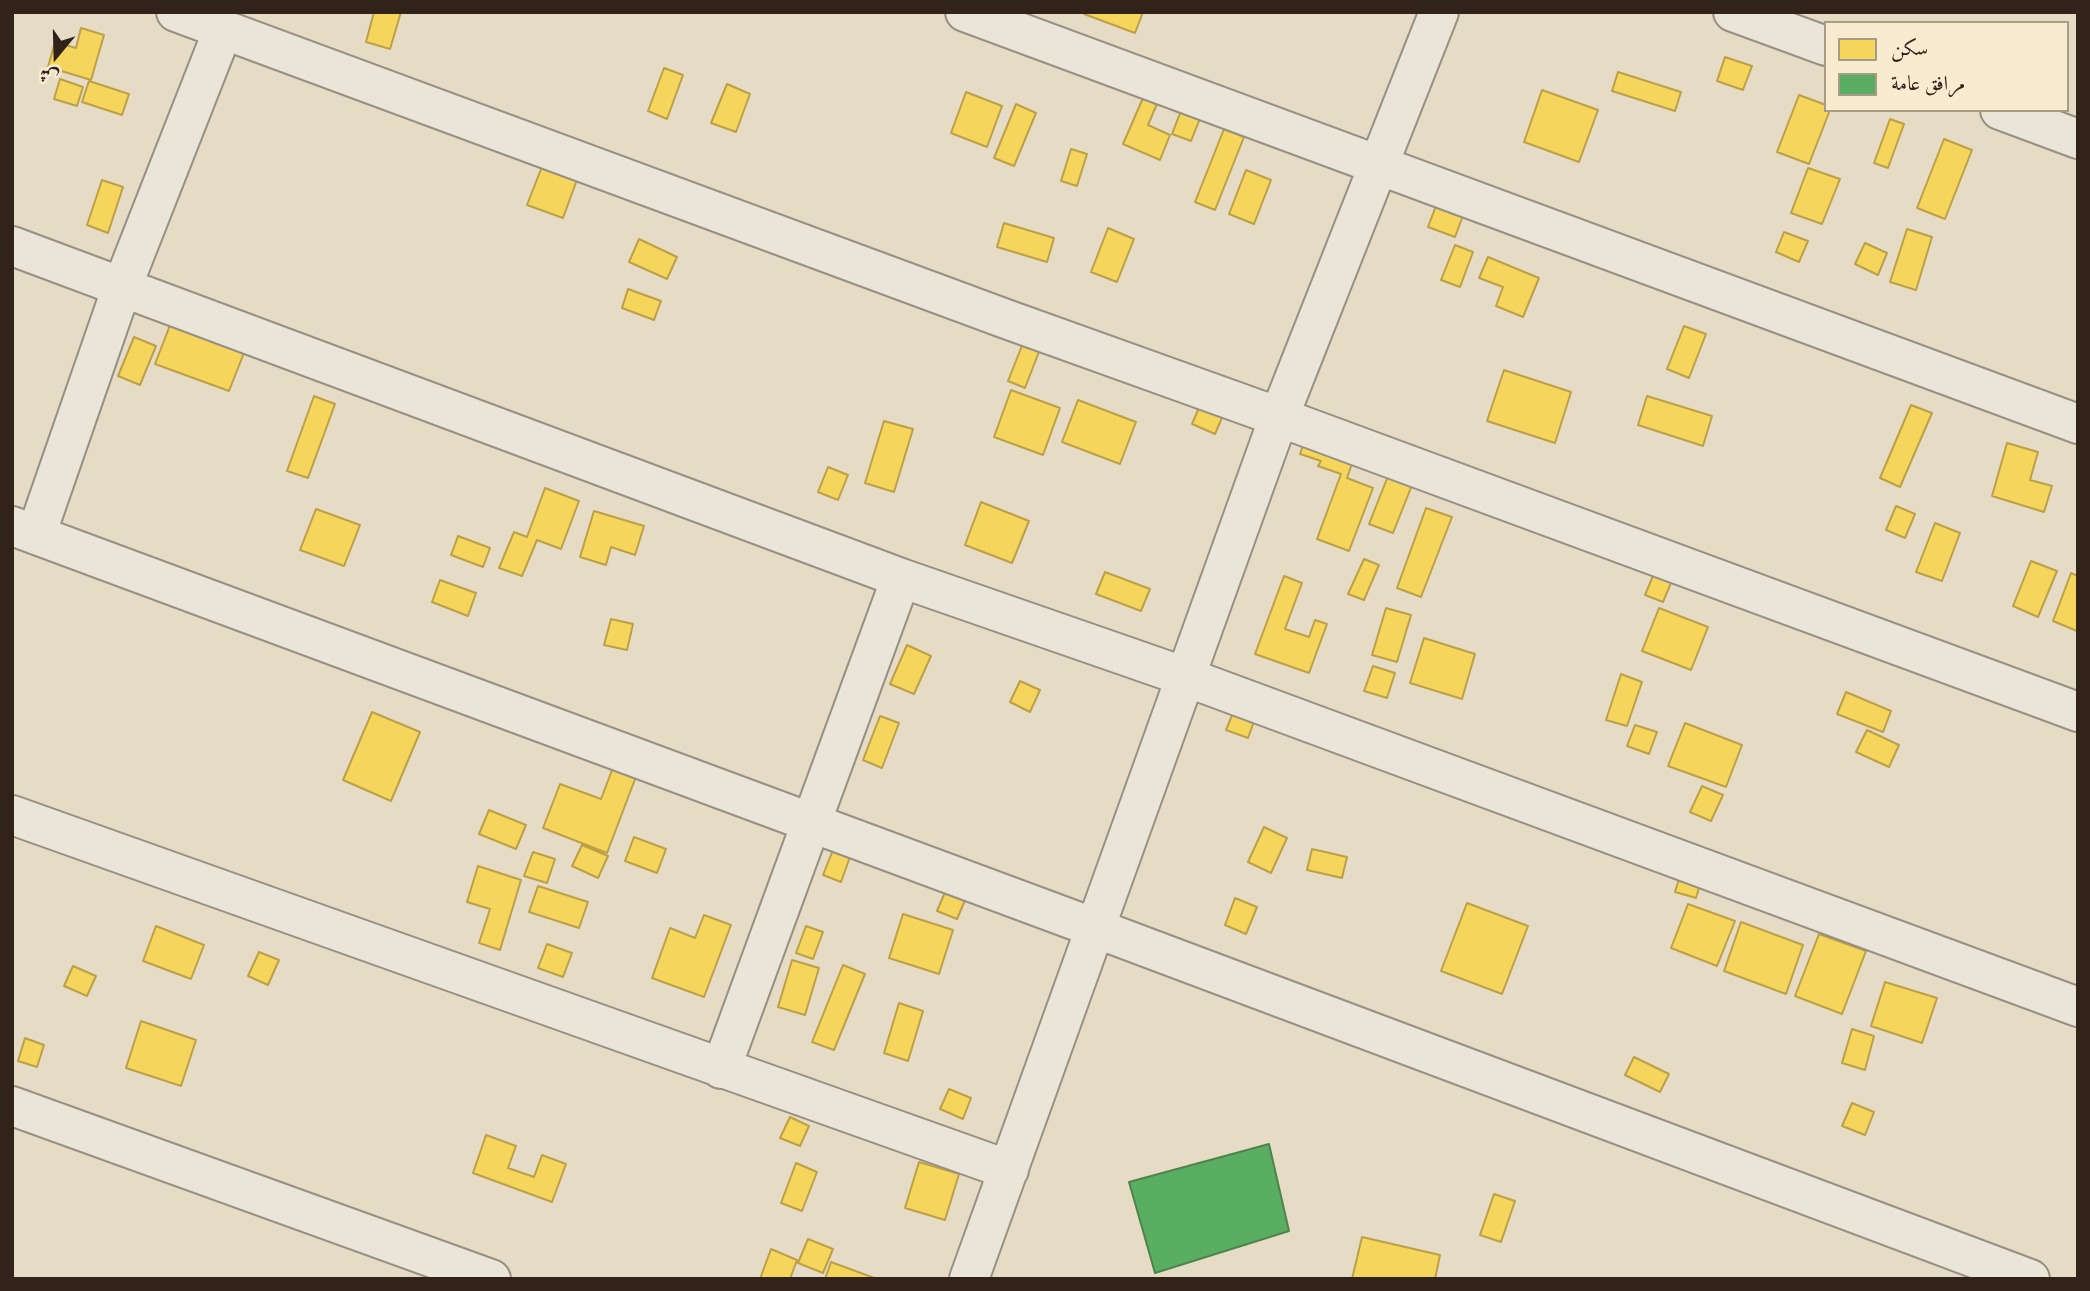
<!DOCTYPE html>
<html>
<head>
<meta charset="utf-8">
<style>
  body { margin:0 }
  #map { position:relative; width:2090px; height:1291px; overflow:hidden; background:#e6dcc5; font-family:"IM FELL Great Primer",Amiri,serif }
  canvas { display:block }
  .frame { position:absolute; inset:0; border:14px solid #31231a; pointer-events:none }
  .legend { position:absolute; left:1824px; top:21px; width:245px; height:91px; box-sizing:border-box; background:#f8ecd0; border:2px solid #a89c87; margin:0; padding:9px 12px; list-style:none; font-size:21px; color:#31231a }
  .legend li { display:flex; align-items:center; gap:14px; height:35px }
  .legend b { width:35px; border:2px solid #a89c87 }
  .north { position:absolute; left:21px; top:21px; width:70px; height:70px; -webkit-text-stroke:5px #f8ecd0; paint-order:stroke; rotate:199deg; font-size:19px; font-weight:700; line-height:28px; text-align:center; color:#31231a }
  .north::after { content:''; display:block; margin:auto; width:24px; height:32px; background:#31231a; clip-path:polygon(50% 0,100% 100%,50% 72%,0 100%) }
</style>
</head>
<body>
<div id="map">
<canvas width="2090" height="1291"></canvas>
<div class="frame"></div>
<ul class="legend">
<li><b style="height:19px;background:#f6d55c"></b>سكن</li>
<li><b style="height:19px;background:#5aae61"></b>مرافق عامة</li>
</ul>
<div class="north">ش</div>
</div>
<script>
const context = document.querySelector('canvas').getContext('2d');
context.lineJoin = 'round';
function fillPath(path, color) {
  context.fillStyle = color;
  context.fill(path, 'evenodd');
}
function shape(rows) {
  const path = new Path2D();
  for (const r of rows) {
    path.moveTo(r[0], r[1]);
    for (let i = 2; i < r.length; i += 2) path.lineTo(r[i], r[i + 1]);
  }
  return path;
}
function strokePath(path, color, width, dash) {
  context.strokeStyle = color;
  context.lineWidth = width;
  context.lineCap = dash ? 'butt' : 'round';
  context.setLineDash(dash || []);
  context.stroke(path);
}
const homes = shape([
  [374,12,401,12,390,49,366,42,374,12],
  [1085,12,1143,12,1135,33,1084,14,1085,12],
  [81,28,104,35,91,80,48,67,55,42,76,48,81,28],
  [1725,57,1752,66,1743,90,1717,81,1725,57],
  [664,68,683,75,667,119,648,111,664,68],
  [1618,72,1681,92,1675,111,1612,91,1618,72],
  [60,79,83,87,77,106,54,99,60,79],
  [89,81,129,94,122,115,82,102,89,81],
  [727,84,750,94,736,132,711,123,727,84],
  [1542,90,1598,110,1579,162,1524,142,1542,90],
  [966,92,1002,106,987,147,951,133,966,92],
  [1799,95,1826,105,1826,110,1830,110,1809,164,1777,152,1799,95],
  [1143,98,1157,104,1148,125,1170,135,1160,160,1123,144,1143,98],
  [1016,104,1036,113,1014,166,994,158,1016,104],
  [1182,108,1201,116,1191,141,1172,134,1182,108],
  [1890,119,1904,124,1888,168,1874,163,1890,119],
  [1224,129,1244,137,1215,210,1195,202,1224,129],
  [1944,139,1972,150,1945,219,1917,208,1944,139],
  [1071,149,1087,154,1077,186,1061,181,1071,149],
  [543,164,578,177,563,218,527,205,543,164],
  [1808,168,1840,179,1822,224,1791,213,1808,168],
  [1246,170,1271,180,1254,224,1229,214,1246,170],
  [102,180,123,187,108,233,87,225,102,180],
  [1437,203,1464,213,1455,237,1428,227,1437,203],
  [1004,223,1054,238,1047,262,997,247,1004,223],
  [1108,228,1134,239,1117,282,1091,272,1108,228],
  [1907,229,1932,237,1916,290,1890,282,1907,229],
  [1784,232,1808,241,1799,262,1776,252,1784,232],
  [639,239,677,257,667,279,629,262,639,239],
  [1865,243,1887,253,1878,275,1855,264,1865,243],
  [1455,245,1473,252,1460,287,1441,280,1455,245],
  [1488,257,1539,278,1523,317,1496,306,1503,287,1479,278,1488,257],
  [628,289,661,301,654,320,622,308,628,289],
  [177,307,251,335,229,391,155,364,177,307],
  [1684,326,1706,334,1689,378,1667,369,1684,326],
  [134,337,156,346,140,385,118,376,134,337],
  [1025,338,1042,344,1025,388,1008,381,1025,338],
  [1504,370,1571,392,1555,443,1487,421,1504,370],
  [1011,390,1060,408,1043,455,994,437,1011,390],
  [314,396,335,404,308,478,287,471,314,396],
  [1647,396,1712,416,1703,446,1638,425,1647,396],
  [1078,400,1136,422,1120,464,1062,442,1078,400],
  [1201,403,1224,413,1215,434,1192,424,1201,403],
  [1911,405,1932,413,1900,487,1880,478,1911,405],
  [884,421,913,429,894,492,865,483,884,421],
  [1307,434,1356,452,1347,478,1373,488,1349,551,1317,539,1341,474,1318,466,1321,461,1300,454,1307,434],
  [2007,443,2038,452,2030,480,2052,486,2044,512,1992,496,2007,443],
  [828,467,848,475,838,500,818,492,828,467],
  [1390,471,1414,480,1393,533,1369,524,1390,471],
  [545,488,579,501,561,549,537,540,522,576,499,568,514,532,527,537,545,488],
  [981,502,1029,521,1012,563,965,545,981,502],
  [1896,506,1915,514,1905,538,1886,530,1896,506],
  [1426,508,1452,517,1421,597,1397,588,1426,508],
  [316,509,360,525,344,566,300,550,316,509],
  [594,511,644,526,635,555,611,547,606,565,580,557,594,511],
  [1935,523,1960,533,1942,581,1916,572,1935,523],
  [458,536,490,548,483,567,451,555,458,536],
  [1364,559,1379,565,1364,600,1348,594,1364,559],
  [2031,561,2057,571,2038,617,2013,606,2031,561],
  [1655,571,1673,578,1663,602,1645,595,1655,571],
  [1105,572,1150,589,1141,611,1096,594,1105,572],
  [2071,573,2078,576,2077,631,2053,621,2071,573],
  [1284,576,1302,583,1285,629,1309,637,1315,620,1327,624,1309,673,1255,654,1284,576],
  [440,580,476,593,468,616,432,602,440,580],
  [1386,608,1411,615,1397,662,1372,655,1386,608],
  [1659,608,1708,627,1691,670,1642,651,1659,608],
  [611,619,633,624,627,650,604,645,611,619],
  [1424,638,1475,654,1462,699,1410,683,1424,638],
  [907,645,931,656,914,694,890,684,907,645],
  [1373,666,1395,673,1387,698,1364,691,1373,666],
  [1621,674,1642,682,1627,726,1606,720,1621,674],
  [1020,681,1040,690,1030,712,1010,702,1020,681],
  [1846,692,1891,711,1883,732,1837,714,1846,692],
  [1235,708,1256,716,1248,738,1226,730,1235,708],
  [372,712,420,732,391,801,343,780,372,712],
  [880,716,899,723,882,768,863,760,880,716],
  [1685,723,1742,745,1726,787,1668,766,1685,723],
  [1635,725,1657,732,1649,754,1627,746,1635,725],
  [1867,730,1899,745,1889,767,1856,752,1867,730],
  [614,765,637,774,607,853,543,828,560,784,601,799,614,765],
  [1702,786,1723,795,1711,821,1690,812,1702,786],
  [489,810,526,825,516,849,479,834,489,810],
  [1264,827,1287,838,1271,873,1248,862,1264,827],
  [634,837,666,849,657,873,625,861,634,837],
  [582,845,608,856,598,878,572,866,582,845],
  [1312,849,1347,857,1342,878,1307,870,1312,849],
  [833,850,850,857,841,882,823,875,833,850],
  [533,852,555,859,547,883,524,876,533,852],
  [478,866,521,880,500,950,479,943,490,909,467,902,478,866],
  [1682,869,1703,875,1696,898,1675,892,1682,869],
  [538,886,588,902,579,928,529,912,538,886],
  [946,890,966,898,957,919,937,911,946,890],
  [1235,898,1257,907,1246,934,1225,925,1235,898],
  [1467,903,1528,926,1502,994,1441,971,1467,903],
  [1688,904,1735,921,1717,966,1671,948,1688,904],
  [903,914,953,930,939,974,889,958,903,914],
  [704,915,731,925,704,997,652,978,670,928,695,938,704,915],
  [1741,922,1803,945,1786,994,1724,971,1741,922],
  [156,926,204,945,191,979,143,961,156,926],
  [806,926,823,932,813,959,796,953,806,926],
  [1819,934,1866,951,1842,1014,1795,996,1819,934],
  [547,944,572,953,563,977,538,968,547,944],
  [259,952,279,960,268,985,248,976,259,952],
  [792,960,819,968,805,1015,778,1007,792,960],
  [843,965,865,974,834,1050,812,1042,843,965],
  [73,966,96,976,87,996,64,986,73,966],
  [1885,982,1937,998,1922,1043,1871,1026,1885,982],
  [899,1003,923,1011,908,1061,884,1053,899,1003],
  [141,1021,196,1040,181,1086,126,1068,141,1021],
  [1852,1029,1874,1036,1865,1070,1842,1063,1852,1029],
  [25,1038,44,1045,37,1067,18,1061,25,1038],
  [1634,1057,1669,1074,1660,1092,1625,1075,1634,1057],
  [949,1089,971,1098,963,1119,940,1109,949,1089],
  [1852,1103,1874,1112,1865,1135,1842,1126,1852,1103],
  [790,1117,809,1126,800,1146,780,1138,790,1117],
  [486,1135,516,1146,508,1168,534,1177,542,1155,566,1164,552,1202,473,1173,486,1135],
  [919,1162,959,1174,945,1220,905,1208,919,1162],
  [796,1163,817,1172,802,1211,781,1203,796,1163],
  [1494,1194,1515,1201,1501,1242,1480,1235,1494,1194],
  [1362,1237,1440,1255,1435,1279,1352,1279,1362,1237],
  [808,1239,833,1249,823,1273,798,1263,808,1239],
  [771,1249,797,1260,790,1279,760,1279,771,1249],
  [831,1262,877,1279,825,1279,831,1262]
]);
const public = shape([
  [1269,1144,1289,1231,1155,1273,1129,1182,1269,1144]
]);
const street = shape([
  [176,12,1006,319,1279,417,2078,712],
  [965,12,2078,424],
  [1733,12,1826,46],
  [2000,110,2078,139],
  [12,246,901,578,1186,677,2078,1007],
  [12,526,1095,928,2030,1279],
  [36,535,122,287,223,30],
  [12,815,1009,1170],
  [721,1069,901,578],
  [12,1106,491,1279],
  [969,1279,1279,417,1439,12]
]);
fillPath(homes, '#f6d55c');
strokePath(homes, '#bba048', 2);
fillPath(public, '#5aae61');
strokePath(public, '#4e844c', 2);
strokePath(street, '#979082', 42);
strokePath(street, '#eae5d9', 38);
</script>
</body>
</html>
